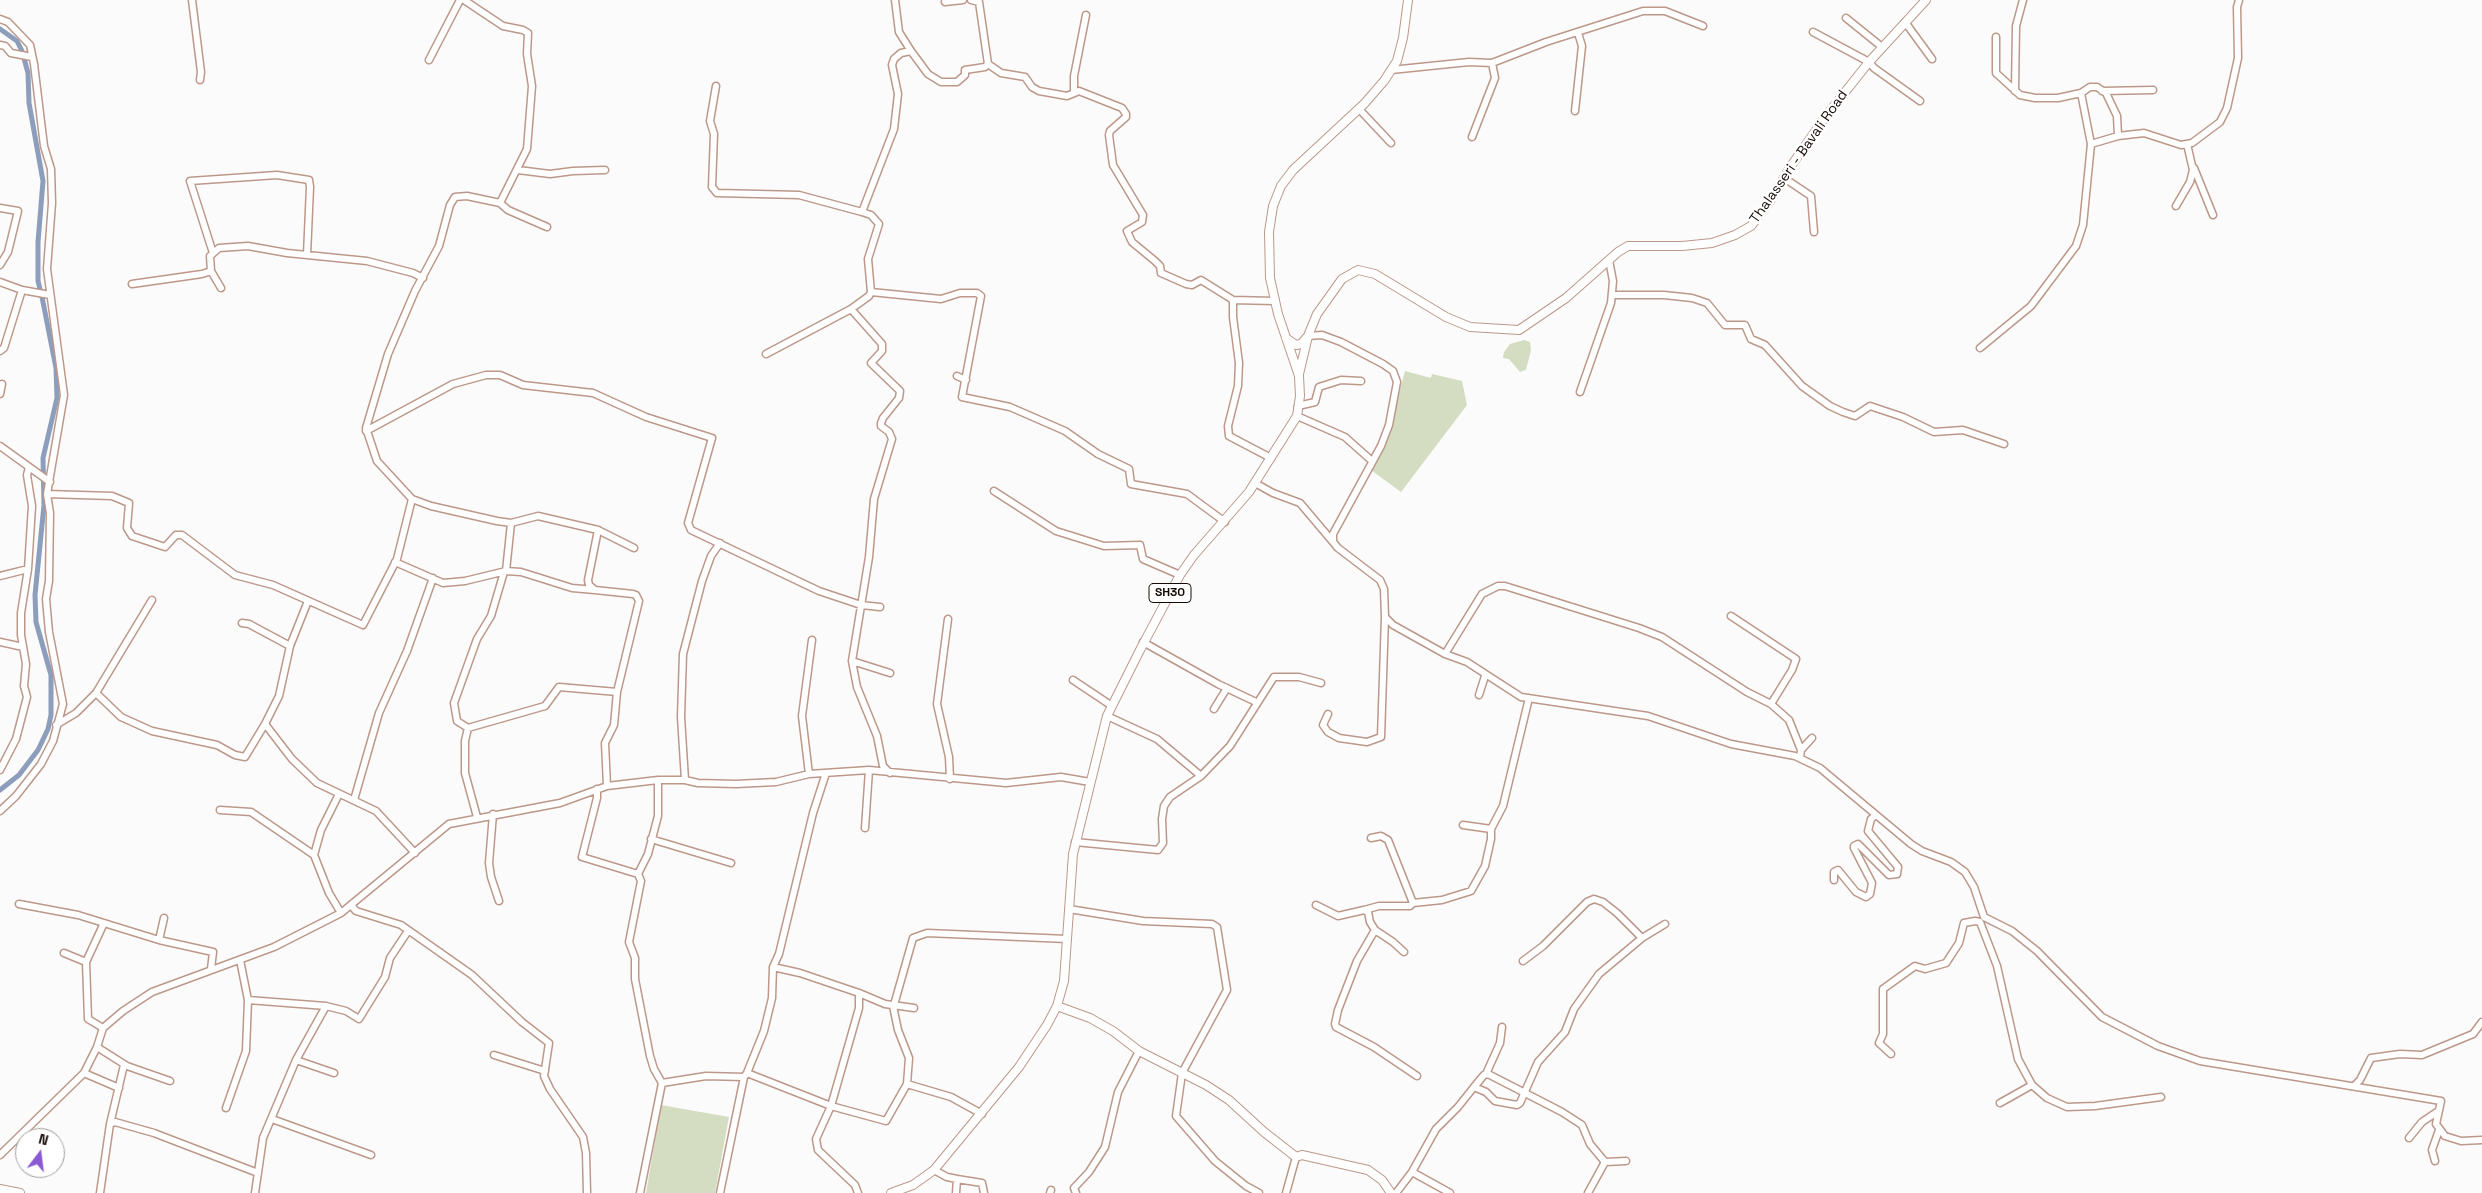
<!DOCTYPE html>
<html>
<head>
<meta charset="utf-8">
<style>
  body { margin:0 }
  #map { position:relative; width:2482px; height:1193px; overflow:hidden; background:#fbfbfb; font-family:"Space Grotesk",sans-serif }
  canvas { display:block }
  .north { position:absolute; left:15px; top:1128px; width:50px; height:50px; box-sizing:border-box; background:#fff; border:1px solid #a29d9b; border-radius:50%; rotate:15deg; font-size:14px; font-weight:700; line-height:20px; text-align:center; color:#160a06 }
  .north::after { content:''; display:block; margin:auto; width:18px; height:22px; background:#8b5ad3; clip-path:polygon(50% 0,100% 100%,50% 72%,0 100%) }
</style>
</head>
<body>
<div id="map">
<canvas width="2482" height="1193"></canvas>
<div class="north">N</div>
</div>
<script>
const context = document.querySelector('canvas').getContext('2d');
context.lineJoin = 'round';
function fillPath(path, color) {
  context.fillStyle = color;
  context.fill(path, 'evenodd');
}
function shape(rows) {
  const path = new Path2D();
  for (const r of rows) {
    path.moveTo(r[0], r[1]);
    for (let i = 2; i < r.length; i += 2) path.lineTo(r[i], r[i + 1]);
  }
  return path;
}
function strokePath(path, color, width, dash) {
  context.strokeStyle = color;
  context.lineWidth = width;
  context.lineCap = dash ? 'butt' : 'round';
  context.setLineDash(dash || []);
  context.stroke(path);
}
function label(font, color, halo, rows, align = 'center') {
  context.font = font + ' "Space Grotesk",sans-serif';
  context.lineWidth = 5;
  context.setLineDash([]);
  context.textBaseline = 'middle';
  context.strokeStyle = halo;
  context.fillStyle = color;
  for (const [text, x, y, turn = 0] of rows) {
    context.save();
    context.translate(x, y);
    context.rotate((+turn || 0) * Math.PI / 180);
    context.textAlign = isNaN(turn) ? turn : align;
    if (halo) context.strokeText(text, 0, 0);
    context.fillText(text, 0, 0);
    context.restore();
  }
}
const green = shape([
  [1524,340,1530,342,1531,350,1526,370,1520,372,1509,359,1503,358,1504,352,1510,344],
  [1405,371,1431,378,1432,374,1462,381,1467,405,1401,492,1371,470,1386,442],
  [661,1105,729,1117,715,1193,646,1193]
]);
const canal = shape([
  [0,29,17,41,22,51,28,73,29,103,43,181,38,242,38,281,40,289],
  [0,790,19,775,38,750,48,729,51,715,51,675,36,622,35,595,44,505,43,458,57,398,56,368,42,297]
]);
const minor = shape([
  [192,0,201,72,200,80],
  [464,0,503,26,523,30,528,33,527,54,532,86,527,149,500,203,467,196,455,197,450,205,439,246,415,291,388,354,366,428,377,461,412,499,431,506,497,521,511,523,538,516,598,530,588,580,589,585,595,590,633,594,636,595,639,601,617,692,614,725,605,743,607,786],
  [971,0,979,2,988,64],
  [945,2,963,0],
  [1846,18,1882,47],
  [0,19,8,22,30,45,34,64,44,146,51,169,52,203,47,269,64,395,47,494,50,513,49,581,46,599,49,632,63,704,53,741,41,764,16,796,0,811],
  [1905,22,1932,59],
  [1813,32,1869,62,1874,68,1920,101],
  [1996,37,1996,73,2020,95,2035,98,2058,98,2081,93,2090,87,2097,87,2106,93,2117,116,2118,136,2144,133,2181,145,2192,143,2220,122,2227,108,2238,58,2237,7,2239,0],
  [0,45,5,46,11,53,32,57],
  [911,51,928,74,941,82,957,82,965,75,965,70,985,67,988,64,1001,73,1025,77,1032,87,1039,91,1067,96,1079,91,1122,108,1126,114,1126,117,1110,131,1109,135,1113,165,1143,215,1142,222,1127,231,1132,242,1155,261,1160,266,1161,273,1186,284,1192,285,1201,280,1233,300,1275,301],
  [429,60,460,0],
  [1391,70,1469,62,1492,63,1546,42,1643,11,1665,11,1703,26],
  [716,86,710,121,714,134,712,187,717,193,799,195,862,212],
  [2015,91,2016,26,2023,0],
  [2102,91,2153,90],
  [1074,93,1074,76,1086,15],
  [1359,109,1391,143],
  [1575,111,1582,46,1578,33],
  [1472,137,1495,78,1492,63],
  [2091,144,2118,136],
  [2194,168,2213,215],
  [518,170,550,174,573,171,605,170],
  [1784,178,1811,196,1814,232],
  [500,203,508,210,547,227],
  [2176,206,2190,182,2193,170,2187,144],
  [0,208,18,211,8,252,0,265],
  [213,253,190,181,277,175,309,180,310,187,307,255],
  [211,271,221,288],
  [0,282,22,290,50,295],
  [132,284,202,274,211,271,210,256,219,248,248,246,287,253,367,261,413,273,423,278],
  [871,292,941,299,960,293,977,293,981,296,962,397,1010,407,1065,431,1098,454,1129,469,1131,484,1187,494,1225,522],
  [1612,295,1664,295,1692,298,1707,303,1725,325,1745,325,1751,339,1765,345,1802,386,1830,406,1843,412,1855,416,1870,406,1903,417,1934,432,1963,430,2004,444],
  [1233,300,1233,317,1239,363,1238,386,1228,426,1229,436,1271,458],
  [1308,336,1322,335,1341,342,1383,364,1393,371,1397,382,1389,425,1381,446,1333,534,1333,542,1338,548,1380,580,1384,589,1385,617,1393,625,1445,654,1467,662,1521,697,1648,716,1731,744,1795,756,1820,768,1911,844,1922,851,1951,862,1965,872,1974,887,1984,917,2012,931,2037,951,2102,1017,2158,1046,2200,1061,2441,1101,2436,1124,2445,1136,2461,1141,2482,1140],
  [1980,348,2031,306,2076,246,2083,225,2091,144,2081,93],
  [0,351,4,348,22,290],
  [766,354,851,309],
  [957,376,966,380],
  [1580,392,1611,303,1613,281,1609,260],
  [0,394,2,384],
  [1298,406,1315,402,1319,387,1341,380,1361,381],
  [1297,416,1345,437,1372,461],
  [366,431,453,384,486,375,500,375,523,385,593,393,646,417,712,438,688,523,691,530,819,591,861,605,880,607],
  [0,446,50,482],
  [1255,483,1273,493,1300,503,1333,542],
  [994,491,1056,531,1104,546,1140,545,1143,559,1180,575],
  [47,494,112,496,129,503,127,528,132,536,165,547,176,535,182,535,235,575,273,585,363,625,397,559,412,499],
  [598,530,634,548],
  [395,562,443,583,465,581,506,571,521,572,572,588,595,590],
  [506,571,511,523],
  [0,576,28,569],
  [308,601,290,646,279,696,265,724,292,759,317,783,376,811,415,853],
  [1731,616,1796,659,1792,670,1771,704],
  [948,619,937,704,949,757,950,779],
  [242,623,249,624,290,646],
  [0,642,23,647],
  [1143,642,1218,684,1256,702],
  [1445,654,1482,594,1498,586,1505,586,1639,628,1662,637,1747,692,1771,704,1789,720,1801,750,1800,758],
  [852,661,890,673],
  [1073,680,1112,706],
  [96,693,121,717,152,731,217,745,235,755,245,757,265,724],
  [1479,695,1485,676],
  [1214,709,1227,688],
  [1328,714,1323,725,1328,732,1339,738,1367,742,1381,737,1385,617],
  [56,725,76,713,96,693,152,600],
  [468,728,545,706,559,687,617,692],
  [1801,750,1812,738],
  [0,770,16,739,27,697,24,686,26,664,21,635,21,613,28,569,32,506,27,475,29,467],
  [890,773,883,766,877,736,857,687,852,661,869,557,874,499,892,439,889,432,881,426,881,423,883,418,899,398,900,391,871,363,882,351,882,344,851,309,869,296,871,292,868,259,879,224,871,215,862,212,894,129,898,94,892,65,894,59,901,53,911,51,899,32,895,0],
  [809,774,802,716,812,640],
  [1201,776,1230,746,1274,677,1299,677,1321,683],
  [658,780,658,816,648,854,638,874,641,881,629,942,635,958,635,979,650,1056,654,1069,662,1083],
  [685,780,681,717,683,654,702,581,711,556,720,543],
  [597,789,597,798,582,857,638,874],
  [354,800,379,713,407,651,433,578],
  [220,810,251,812,314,855,329,893,341,913],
  [493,814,489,863,491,877,499,901],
  [477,817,465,773,465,741,468,728,457,721,454,703,477,639,491,616,504,572],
  [1463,825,1491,829],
  [865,828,869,770],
  [1371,838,1381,836,1388,840,1413,903],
  [651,839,731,863],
  [1075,842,1158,850,1163,843,1162,819,1164,806,1170,797,1201,776,1157,739,1107,716],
  [314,855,321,830,339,794],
  [1834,880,1834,872,1838,870,1856,892,1866,897,1870,894,1872,883,1854,848,1854,846,1858,844,1889,875,1897,874,1898,867,1868,831,1871,819,1876,815],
  [19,904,78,915,159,940,213,952,211,969],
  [351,905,356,911,401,925,472,975,522,1022,549,1043,544,1076,550,1089,583,1137,586,1153,587,1193],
  [1316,905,1338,916,1364,910],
  [1069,909,1143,921,1212,924,1217,927,1227,990,1182,1073,1176,1116,1215,1161,1246,1186,1259,1193],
  [1375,930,1357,961,1338,1010,1335,1024,1336,1027,1374,1047,1417,1076],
  [159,940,164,918],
  [1404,952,1393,942,1375,930,1370,922,1368,912,1364,910,1379,906,1410,906,1413,903,1442,900,1471,891,1485,866,1491,839,1491,829,1503,806,1529,698],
  [64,953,86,962],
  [1523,961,1543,946,1587,902,1594,899,1603,902,1617,913,1642,938],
  [773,967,800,973,859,993],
  [248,1000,326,1006,346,1011,359,1019,385,977,390,958,408,931],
  [894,1005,913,938,927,933,1067,939],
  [893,1006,898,1030,909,1058,907,1084,951,1097,982,1114],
  [103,1028,88,1019,86,962,104,923],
  [97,1047,127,1066,170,1081],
  [1891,1054,1879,1043,1883,1034,1883,989,1915,966,1925,969,1946,963,1959,943,1964,923,1975,921,1980,922,1997,966,2018,1059,2032,1085,2047,1098,2067,1107,2095,1106,2161,1097],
  [494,1055,545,1071],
  [296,1060,334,1073],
  [84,1073,119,1088],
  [747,1073,831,1106,816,1139,818,1150,855,1185,858,1193],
  [1486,1074,1500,1043,1502,1027],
  [907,1084,886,1121,831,1106,859,1008,859,993,885,1004,914,1008],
  [2354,1086,2360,1080,2371,1058,2400,1054,2422,1055,2473,1034,2482,1022],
  [1474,1087,1484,1075,1488,1074,1562,1112,1582,1125,1590,1144,1605,1162],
  [2000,1103,2032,1085],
  [226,1108,246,1051,248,1000,240,960],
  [272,1119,371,1155],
  [110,1124,124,1065],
  [2409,1138,2422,1122,2437,1112],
  [0,1155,84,1073,97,1047,103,1028,123,1011,152,992,274,947,341,913,449,824,560,803,607,786,658,780,685,780,698,783,736,784,776,782,809,774,869,770,1006,783,1061,777,1090,782],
  [2435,1161,2432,1150,2439,1130],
  [1605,1162,1626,1161],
  [934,1170,947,1177,957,1179,956,1193],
  [1412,1172,1450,1193],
  [957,1179,982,1183,984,1193],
  [100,1193,110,1124,115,1122,154,1133,258,1173],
  [255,1193,263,1138,296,1060,326,1006],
  [640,1193,662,1083,706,1076,744,1077,747,1073,764,1031,772,998,773,967,779,954,813,813,826,773],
  [720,1193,744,1077],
  [1050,1193,1051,1190],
  [1076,1193,1074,1188,1089,1172,1105,1147,1118,1092,1139,1051],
  [1286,1193,1296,1157],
  [1396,1193,1412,1172,1436,1129,1458,1107,1474,1087,1486,1092,1495,1101,1517,1105,1520,1103,1538,1062,1565,1032,1574,1009,1599,974,1642,938,1665,924],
  [1588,1193,1605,1162]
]);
const major = shape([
  [1286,338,1296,345,1301,344,1307,337],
  [1299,374,1308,336,1317,314,1342,279,1358,270,1375,274,1446,317,1470,327,1519,330,1566,298,1618,252,1628,246,1682,246,1712,243,1735,235,1751,226,1770,201,1791,166,1826,116,1869,62,1926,0],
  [1057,1006,1090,1018,1113,1031,1139,1051,1206,1085,1229,1100,1264,1132,1296,1157,1302,1155,1368,1170,1382,1180,1391,1193],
  [0,1189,20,1193],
  [891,1193,913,1185,934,1170,1019,1067,1047,1025,1057,1006,1064,981,1073,854,1107,716,1140,650,1180,575,1194,555,1249,492,1297,416,1300,396,1299,376,1278,314,1270,278,1269,232,1273,206,1281,186,1293,170,1364,104,1384,81,1397,61,1403,38,1408,0]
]);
const shields = [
  [1170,593,42]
];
const shieldNames = [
  ["SH30",1170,593]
];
const streetNames = [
  ["Thalasseri - Bavali Road",1799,157,-55]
];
fillPath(green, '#d4dcc1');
strokePath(canal, '#8c9ebc', 5);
strokePath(minor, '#bc988a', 9);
strokePath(major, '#bc988a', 10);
strokePath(minor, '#fff', 6);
strokePath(major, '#fff', 8);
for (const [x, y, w] of shields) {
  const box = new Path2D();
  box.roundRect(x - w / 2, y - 9.5, w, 19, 4);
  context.fillStyle = '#fff';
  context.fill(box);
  strokePath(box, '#160a06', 1);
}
label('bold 12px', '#160a06', null, shieldNames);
label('14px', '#160a06', '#fff', streetNames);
</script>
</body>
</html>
